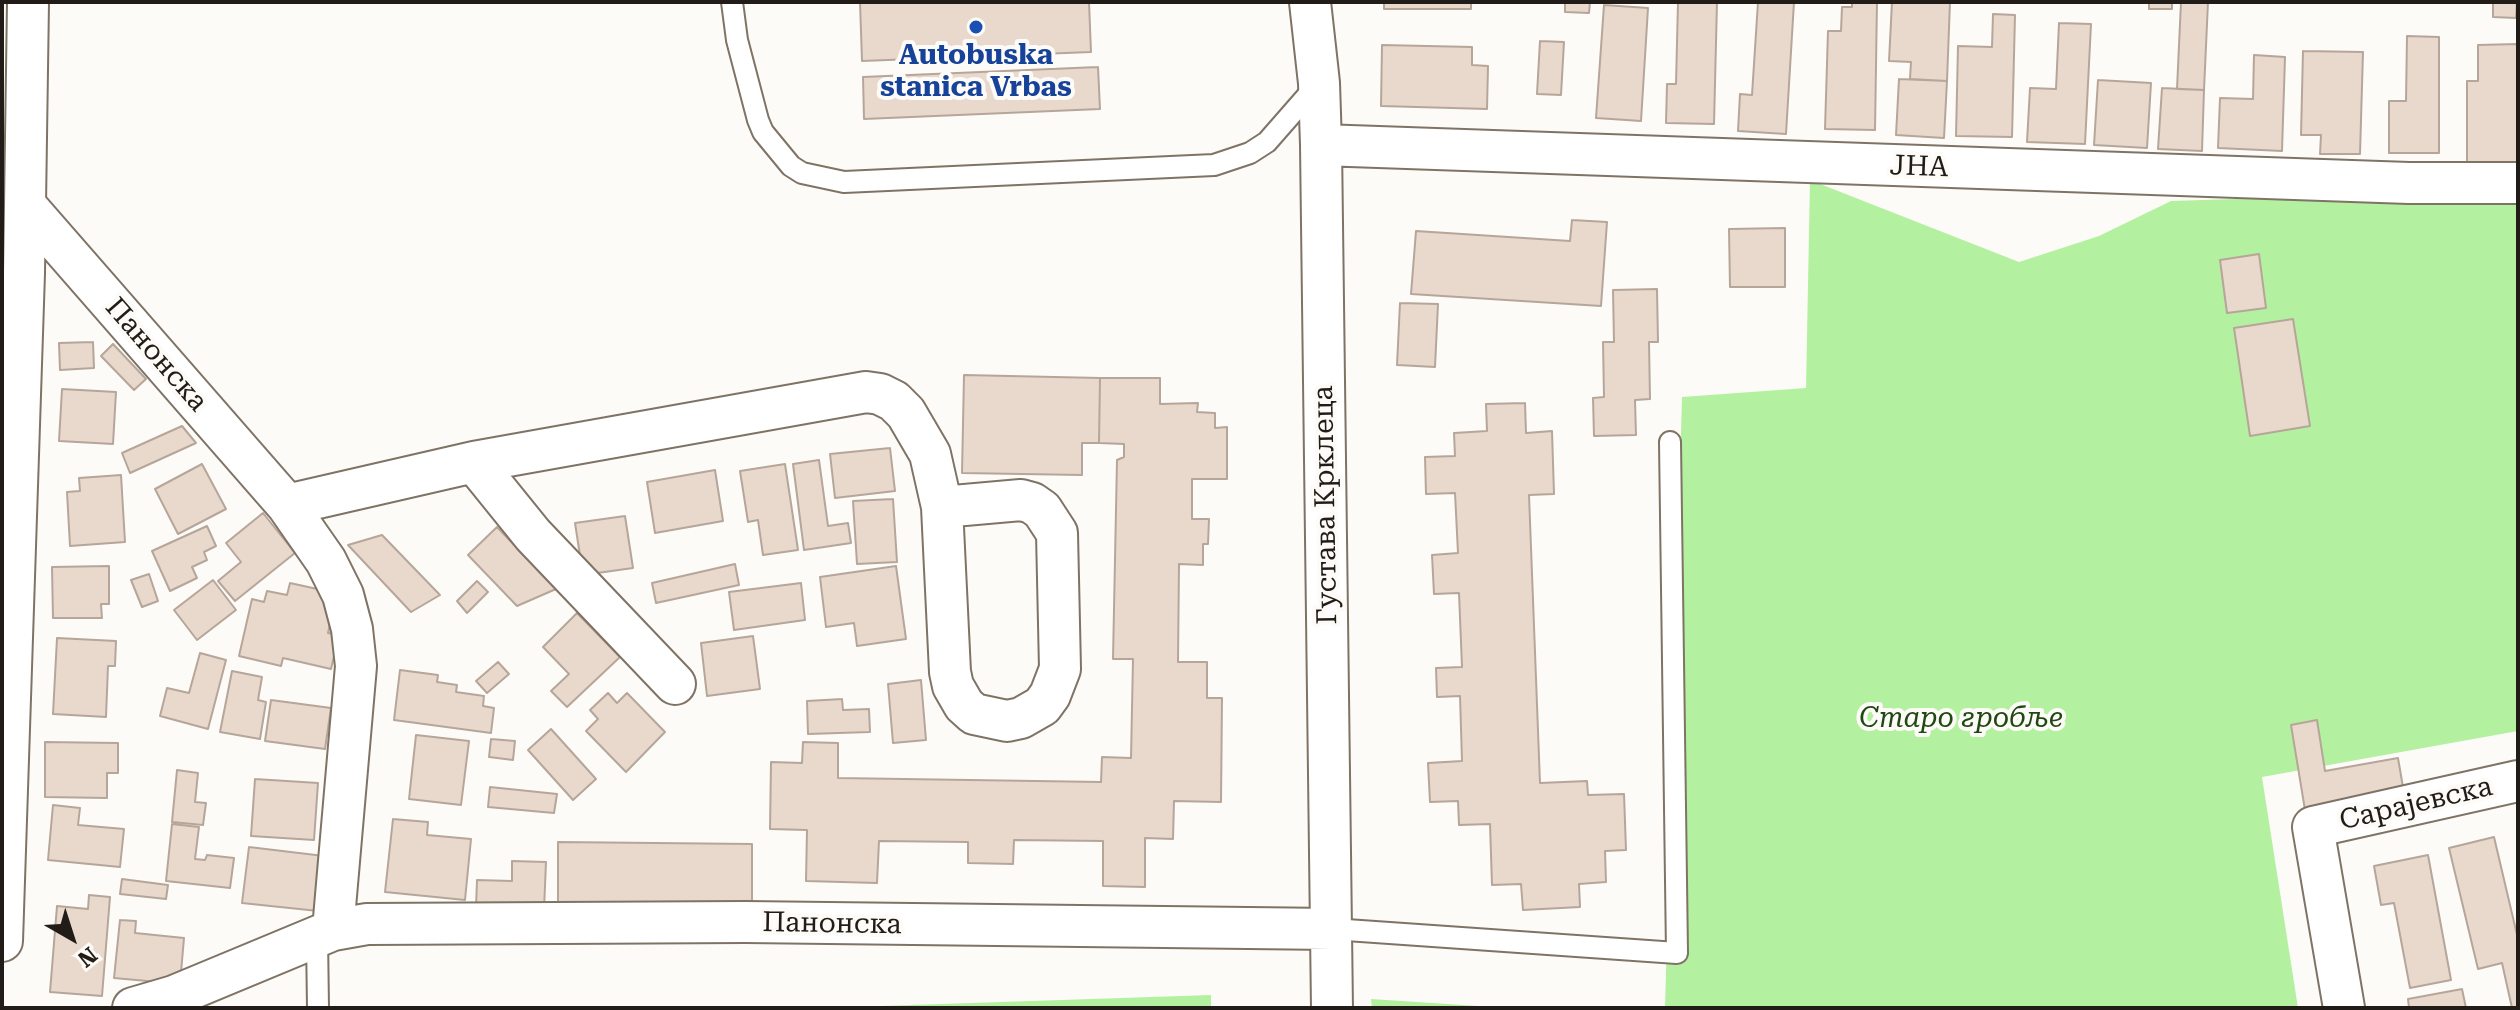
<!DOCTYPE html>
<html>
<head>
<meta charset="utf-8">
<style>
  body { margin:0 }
  #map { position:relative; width:2520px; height:1010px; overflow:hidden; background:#fdfbf7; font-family:"Roboto Serif",serif }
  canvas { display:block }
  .frame { position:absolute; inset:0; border:4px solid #211c17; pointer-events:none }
  .north { position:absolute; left:32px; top:898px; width:80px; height:80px; -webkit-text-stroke:6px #fdfbf7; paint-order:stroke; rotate:141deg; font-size:22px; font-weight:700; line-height:32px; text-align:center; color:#211c17 }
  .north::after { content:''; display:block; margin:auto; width:28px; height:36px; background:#211c17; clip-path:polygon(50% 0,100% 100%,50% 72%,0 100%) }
</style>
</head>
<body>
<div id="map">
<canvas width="2520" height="1010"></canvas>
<div class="frame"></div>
<div class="north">N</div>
</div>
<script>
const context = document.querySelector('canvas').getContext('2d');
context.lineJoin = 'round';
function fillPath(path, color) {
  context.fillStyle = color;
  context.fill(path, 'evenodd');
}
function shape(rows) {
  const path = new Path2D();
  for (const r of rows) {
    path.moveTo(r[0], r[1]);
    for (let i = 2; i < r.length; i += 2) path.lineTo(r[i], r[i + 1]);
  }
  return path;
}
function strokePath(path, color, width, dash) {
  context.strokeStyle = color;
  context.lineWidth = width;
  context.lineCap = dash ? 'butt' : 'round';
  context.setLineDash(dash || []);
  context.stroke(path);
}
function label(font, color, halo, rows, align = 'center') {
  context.font = font + ' "Roboto Serif",serif';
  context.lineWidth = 8;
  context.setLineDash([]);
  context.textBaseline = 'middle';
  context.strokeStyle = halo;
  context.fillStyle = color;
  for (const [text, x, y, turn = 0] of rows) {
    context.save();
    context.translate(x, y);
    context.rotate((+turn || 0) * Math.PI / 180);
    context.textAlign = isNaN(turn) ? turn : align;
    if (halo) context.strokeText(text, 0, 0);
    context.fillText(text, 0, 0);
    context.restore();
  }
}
const green = shape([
  [1810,180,2019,262,2099,236,2171,201,2518,190,2518,731,2262,777,2298,1008,1665,1008,1682,397,1806,388],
  [1211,995,1211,1008,821,1008],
  [1371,999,1509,1008,1372,1008]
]);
const building = shape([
  [860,2,1089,2,1091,52,862,61,860,2],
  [1384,2,1471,2,1471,9,1384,9,1384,2],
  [1565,2,1590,2,1589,13,1565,12,1565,2],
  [1678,2,1717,2,1714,124,1666,123,1667,84,1676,84,1678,2],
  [1758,2,1794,2,1786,134,1738,131,1740,94,1752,95,1758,2],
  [1852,2,1877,2,1875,130,1825,129,1828,31,1841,31,1842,7,1852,7,1852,2],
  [1892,2,1950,2,1947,81,1910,79,1911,62,1889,61,1892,2],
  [2149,2,2172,2,2172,9,2149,9,2149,2],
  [2181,2,2208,2,2204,90,2177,89,2181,2],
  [2493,2,2517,2,2516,18,2493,17,2493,2],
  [1604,5,1648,8,1641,121,1596,118,1604,5],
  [1993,14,2015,15,2012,137,1956,136,1958,46,1992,47,1993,14],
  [2059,23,2091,24,2085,144,2027,142,2030,88,2056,89,2059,23],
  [2407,36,2439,37,2439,153,2389,153,2389,101,2406,101,2407,36],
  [1540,41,1564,42,1561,95,1537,94,1540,41],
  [2518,44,2518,163,2467,163,2467,81,2478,81,2478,45,2518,44],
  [1382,45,1472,47,1472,65,1488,66,1487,109,1381,106,1382,45],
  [2303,51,2363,52,2360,154,2320,154,2321,135,2301,135,2303,51],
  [2254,55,2285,57,2282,151,2218,148,2220,98,2253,99,2254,55],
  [1098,67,1100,109,864,119,863,77,1098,67],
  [1899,79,1947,81,1944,138,1896,135,1899,79],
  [2098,80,2151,83,2147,148,2094,145,2098,80],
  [2162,88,2204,90,2202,151,2158,149,2162,88],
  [1572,220,1607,222,1601,306,1411,294,1416,231,1570,241,1572,220],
  [1785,228,1785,287,1730,287,1729,229,1785,228],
  [2259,254,2266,308,2227,313,2220,260,2259,254],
  [1657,289,1658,342,1649,342,1650,399,1635,400,1636,435,1594,436,1593,398,1604,397,1603,342,1614,342,1613,290,1657,289],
  [1400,303,1438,304,1435,367,1397,365,1400,303],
  [2293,319,2310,426,2250,436,2234,328,2293,319],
  [93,342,94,368,60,370,59,343,93,342],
  [113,344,146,379,134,390,101,356,113,344],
  [964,375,1100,378,1099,443,1082,443,1082,475,962,473,964,375],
  [1100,378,1160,378,1160,404,1198,403,1197,412,1215,413,1215,428,1227,427,1227,479,1192,479,1192,519,1209,519,1208,544,1203,544,1203,565,1179,564,1178,662,1207,662,1207,698,1222,698,1221,802,1174,801,1173,839,1145,838,1145,887,1103,886,1103,841,1014,840,1013,864,968,863,968,842,879,841,877,883,806,881,807,830,770,829,771,762,802,763,803,742,838,743,838,778,1101,782,1102,757,1131,758,1133,659,1113,659,1117,460,1124,457,1124,444,1099,443,1100,378],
  [62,389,116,392,113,444,59,441,62,389],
  [1525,403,1526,433,1552,431,1554,494,1529,495,1540,783,1587,781,1588,795,1624,794,1626,850,1605,851,1606,882,1579,884,1580,907,1523,910,1521,884,1492,885,1490,824,1459,825,1458,801,1430,802,1428,763,1462,761,1460,696,1437,697,1436,668,1462,667,1459,593,1434,594,1432,555,1458,553,1455,493,1426,494,1425,457,1455,456,1454,433,1487,431,1486,404,1525,403],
  [182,426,196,443,130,473,122,453,182,426],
  [890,448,895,491,835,498,830,454,890,448],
  [819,460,828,526,848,523,851,543,804,550,793,464,819,460],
  [202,464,226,509,178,534,155,489,202,464],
  [785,464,798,550,763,555,758,520,748,522,740,471,785,464],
  [715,470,723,521,655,533,647,482,715,470],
  [121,475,125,542,70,546,67,492,80,491,79,478,121,475],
  [893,499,897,562,857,564,853,501,893,499],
  [263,513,295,553,235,601,218,581,241,562,226,543,263,513],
  [625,516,633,568,583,575,575,523,625,516],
  [207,526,216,546,204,552,207,560,192,567,197,578,170,591,152,551,207,526],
  [497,527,556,589,517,606,468,555,497,527],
  [382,535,440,595,411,612,348,545,382,535],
  [735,564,739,585,656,603,652,583,735,564],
  [109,566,109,604,101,604,102,618,53,618,52,567,109,566],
  [896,566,906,639,857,646,854,623,826,627,820,577,896,566],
  [149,574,158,601,142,607,131,580,149,574],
  [213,580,236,610,197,640,174,610,213,580],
  [477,581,488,592,467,613,457,601,477,581],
  [290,583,331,592,335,602,328,633,339,635,331,669,283,658,281,666,239,656,252,599,264,602,267,591,287,595,290,583],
  [801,583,805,620,734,630,729,592,801,583],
  [577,613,620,657,567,707,551,691,569,674,543,647,577,613],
  [753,636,760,689,707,696,701,643,753,636],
  [57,638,116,641,115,666,108,666,106,717,53,714,57,638],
  [200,653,226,660,208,729,160,716,167,688,189,693,200,653],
  [498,662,509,674,487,693,476,681,498,662],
  [400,670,438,675,437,682,457,685,456,692,484,696,483,706,494,708,491,733,394,720,400,670],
  [232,671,262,677,258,700,266,702,260,739,220,732,232,671],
  [921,680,926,740,893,743,888,684,921,680],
  [608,693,617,703,627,693,665,732,626,772,586,731,598,719,590,710,608,693],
  [842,699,843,710,869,709,870,732,808,734,807,701,842,699],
  [271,700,331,708,325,749,265,741,271,700],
  [2317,720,2325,771,2398,758,2404,793,2305,810,2291,725,2317,720],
  [551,729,596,779,573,800,528,750,551,729],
  [416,735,469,741,461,805,409,799,416,735],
  [491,739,515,741,513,760,489,757,491,739],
  [45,742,118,743,118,773,107,773,107,798,45,797,45,742],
  [177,770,198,773,195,802,206,803,203,825,172,822,177,770],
  [255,779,318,783,314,840,251,836,255,779],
  [490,787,557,794,554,813,488,807,490,787],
  [53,805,80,808,78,825,124,829,120,867,48,860,53,805],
  [393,819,428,822,427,835,471,839,465,900,385,892,393,819],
  [172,824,199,827,195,859,205,860,207,855,234,858,230,888,166,881,172,824],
  [2494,837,2518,939,2518,1008,2512,1008,2502,963,2478,969,2449,848,2494,837],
  [558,842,752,844,752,904,558,903,558,842],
  [249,847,324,856,318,911,242,903,249,847],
  [2428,855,2451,980,2410,988,2394,903,2381,905,2374,866,2428,855],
  [512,861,546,862,544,910,476,907,477,880,512,881,512,861],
  [122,879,168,885,166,899,120,894,122,879],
  [89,895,110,897,102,996,50,992,57,906,88,909,89,895],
  [120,920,136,921,135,933,184,938,180,984,114,978,120,920],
  [2462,989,2466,1008,2409,1008,2408,999,2462,989]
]);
const lane = shape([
  [732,2,737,40,758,120,763,132,791,166,802,173,844,182,1214,165,1250,153,1267,142,1316,86],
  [1332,929,1677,953,1670,442],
  [317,937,318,1008]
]);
const street = shape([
  [1310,2,1319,83,1321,145,1332,1008],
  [1321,145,2409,183,2518,183],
  [26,206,287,505,326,561,343,595,352,629,356,666,333,930],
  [474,462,866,392,880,394,894,401,906,413,930,454,942,507,950,672,953,686,964,705,974,714,1007,721,1021,718,1042,706,1050,695,1060,669,1057,533,1042,510,1032,503,1021,500,942,507],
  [287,505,474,462,533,535,675,684],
  [2,941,24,273,28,2],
  [133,1008,174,996,333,930,367,924,745,922,1332,929],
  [2344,1008,2313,827,2518,781]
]);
const markers = [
  [976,27,8,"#1a4fb4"]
];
const transitNames = [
  ["Autobuska",976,56],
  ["stanica Vrbas",976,88]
];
const streetNames = [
  ["ЈНА",1919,167,2],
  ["Панонска",156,355,49],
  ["Густава Крклеца",1326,505,-91],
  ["Сарајевска",2416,804,-13],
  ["Панонска",832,924,1]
];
const parkNames = [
  ["Старо гробље",1961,719]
];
fillPath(green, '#b3f1a1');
fillPath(building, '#e9d9cc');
strokePath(building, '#b6a699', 2);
strokePath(lane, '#7f7365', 24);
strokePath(street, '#7f7365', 44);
strokePath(lane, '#fff', 20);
strokePath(street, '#fff', 40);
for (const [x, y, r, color] of markers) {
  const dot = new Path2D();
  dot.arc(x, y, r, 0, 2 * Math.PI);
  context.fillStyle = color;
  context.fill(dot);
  strokePath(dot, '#fdfbf7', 3);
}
label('bold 28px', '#164399', '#fdfbf7', transitNames);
label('28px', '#211c17', '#fdfbf7', streetNames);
label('italic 28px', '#204812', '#fdfbf7', parkNames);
</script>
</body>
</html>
